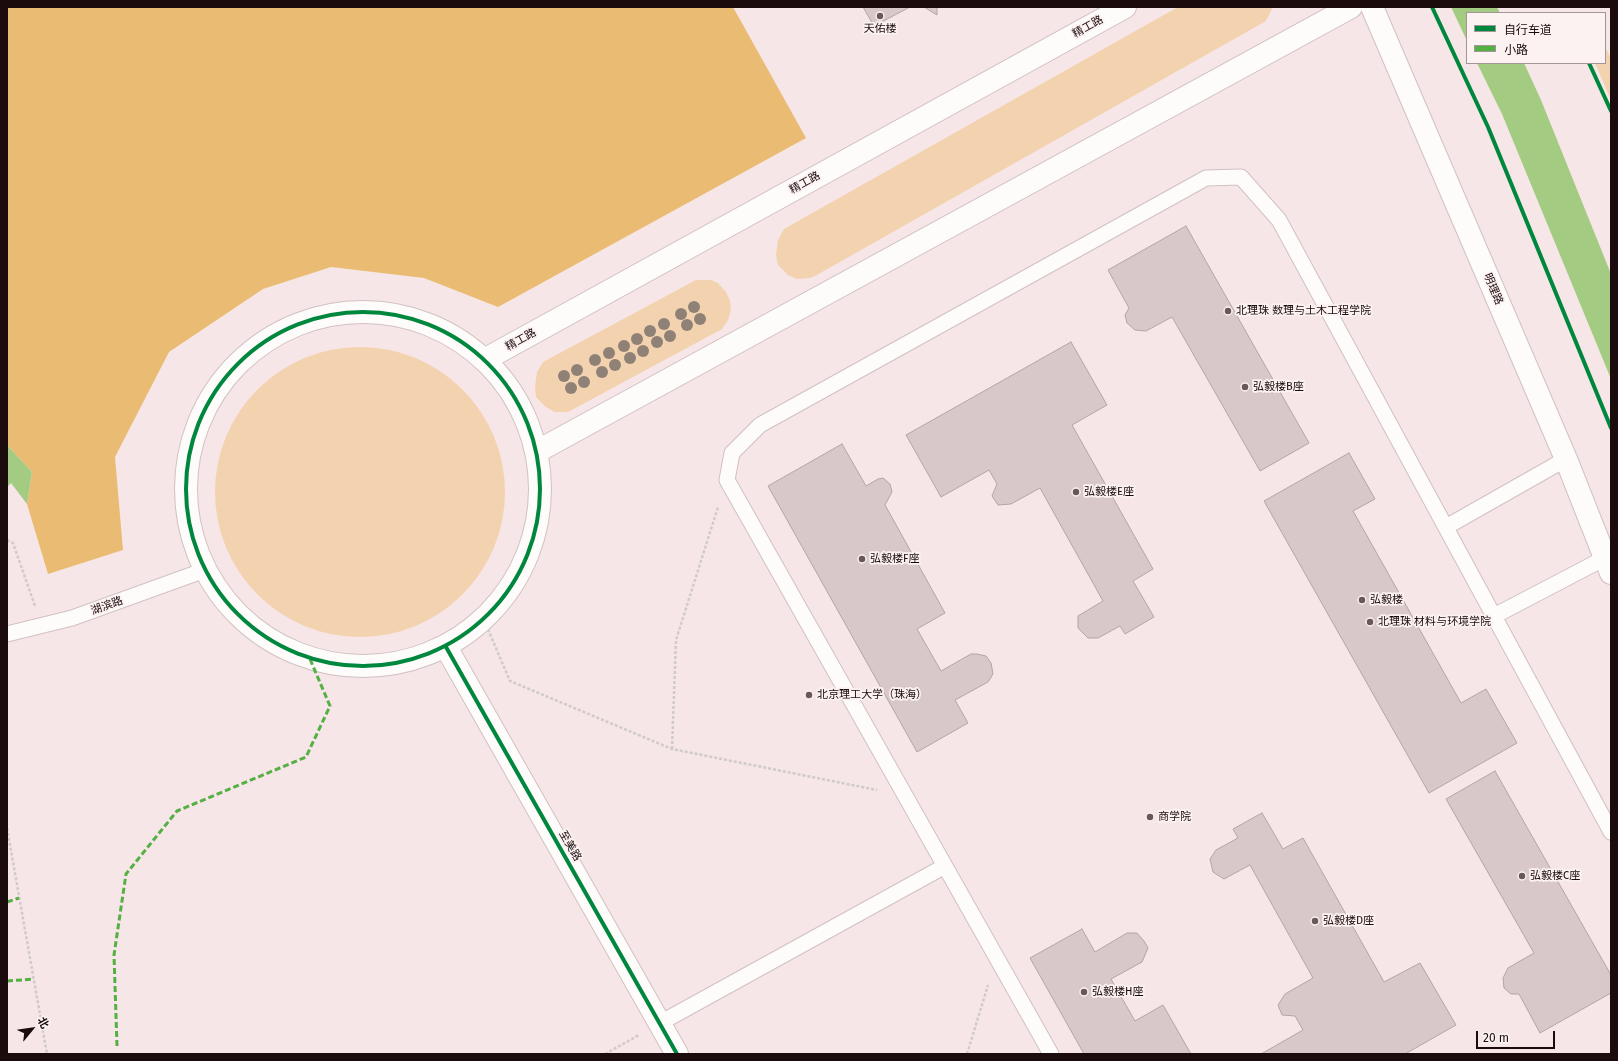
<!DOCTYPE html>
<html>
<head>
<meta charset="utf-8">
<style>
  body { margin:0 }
  #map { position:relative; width:1618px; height:1061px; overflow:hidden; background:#f6e6e7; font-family:"Fira Sans","Noto Sans SC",sans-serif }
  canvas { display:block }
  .frame { position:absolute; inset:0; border:8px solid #1b0b0d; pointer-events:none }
  .legend { position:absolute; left:1466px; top:12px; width:140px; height:52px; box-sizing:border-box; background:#fcf2f2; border:1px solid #a29696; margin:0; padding:5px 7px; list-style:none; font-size:12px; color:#1b0b0d }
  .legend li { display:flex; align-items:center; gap:8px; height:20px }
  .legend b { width:20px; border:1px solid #a29696 }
  .north { position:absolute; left:12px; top:1009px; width:40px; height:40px; -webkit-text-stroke:3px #fcf2f2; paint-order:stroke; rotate:61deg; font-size:11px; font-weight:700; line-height:16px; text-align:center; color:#1b0b0d }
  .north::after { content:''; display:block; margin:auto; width:14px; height:18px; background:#1b0b0d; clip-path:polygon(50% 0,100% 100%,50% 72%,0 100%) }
  .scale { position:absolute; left:1476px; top:1031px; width:79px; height:18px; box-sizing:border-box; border:2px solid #1b0b0d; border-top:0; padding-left:5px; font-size:12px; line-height:14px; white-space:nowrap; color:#1b0b0d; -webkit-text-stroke:3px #fcf2f2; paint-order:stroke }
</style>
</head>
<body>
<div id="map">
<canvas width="1618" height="1061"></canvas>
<div class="frame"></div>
<ul class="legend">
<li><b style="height:5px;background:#00873e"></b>自行车道</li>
<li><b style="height:5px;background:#55b044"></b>小路</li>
</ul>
<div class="north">北</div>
<div class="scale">20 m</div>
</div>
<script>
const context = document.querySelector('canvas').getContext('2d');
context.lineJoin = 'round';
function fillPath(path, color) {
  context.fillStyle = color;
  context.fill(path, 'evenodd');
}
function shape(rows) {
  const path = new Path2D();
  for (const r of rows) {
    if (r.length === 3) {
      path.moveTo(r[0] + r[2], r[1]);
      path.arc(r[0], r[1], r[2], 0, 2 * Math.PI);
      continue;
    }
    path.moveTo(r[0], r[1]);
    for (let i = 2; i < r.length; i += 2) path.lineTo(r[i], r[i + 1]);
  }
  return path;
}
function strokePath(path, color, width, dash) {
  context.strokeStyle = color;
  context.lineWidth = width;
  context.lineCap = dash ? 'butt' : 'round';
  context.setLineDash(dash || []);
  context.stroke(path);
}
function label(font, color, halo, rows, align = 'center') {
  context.font = font + ' "Fira Sans","Noto Sans SC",sans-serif';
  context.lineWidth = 3.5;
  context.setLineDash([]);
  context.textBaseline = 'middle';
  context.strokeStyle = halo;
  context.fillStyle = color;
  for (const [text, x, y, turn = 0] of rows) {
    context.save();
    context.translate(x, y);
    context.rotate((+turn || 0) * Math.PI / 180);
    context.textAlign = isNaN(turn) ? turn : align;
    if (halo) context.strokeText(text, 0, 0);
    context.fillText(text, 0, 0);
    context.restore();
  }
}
const green = shape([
  [1178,7,1273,7,1266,21,815,276,810,278,797,279,788,275,778,265,776,255,778,240,784,229],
  [1605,46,1611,59,1611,100,1595,63,1605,63],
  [696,280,711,280,718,283,726,292,730,301,731,310,728,320,722,329,568,412,555,412,546,407,536,397,535,387,537,372,543,362],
  [360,492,145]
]);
const forest = shape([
  [7,7,733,7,806,138,498,307,424,278,331,267,263,289,169,352,115,457,123,550,48,574,27,504,32,472,7,445]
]);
const water = shape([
  [1451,7,1497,7,1500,13,1467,13,1467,41],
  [1477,63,1524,63,1541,100,1611,274,1611,379,1502,114],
  [7,445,32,472,27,504,11,483,7,487]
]);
const building = shape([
  [863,7,910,7,874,26,863,7],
  [924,7,937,7,937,15,924,7],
  [1186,226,1309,443,1260,471,1172,317,1146,331,1135,330,1127,323,1125,315,1129,308,1108,270,1186,226],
  [1071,342,1107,405,1072,425,1153,569,1133,581,1154,617,1125,634,1120,626,1098,638,1088,638,1078,628,1078,616,1103,601,1040,488,1011,504,998,505,992,496,997,484,989,470,941,497,906,435,1071,342],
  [842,444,866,486,878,479,883,478,890,484,892,492,885,505,945,613,917,629,941,671,971,654,977,654,986,656,991,663,993,674,988,682,955,700,968,723,917,752,768,486,842,444],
  [1349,453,1375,499,1353,511,1461,703,1486,689,1517,743,1429,793,1264,501,1349,453],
  [1495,771,1611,975,1611,993,1540,1033,1519,994,1511,994,1504,988,1503,978,1508,968,1534,953,1446,799,1495,771],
  [1262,813,1283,849,1303,838,1384,982,1420,963,1456,1025,1405,1054,1261,1054,1303,1030,1295,1016,1282,1015,1278,1005,1285,994,1313,978,1250,865,1224,879,1213,872,1210,859,1216,850,1238,838,1233,829,1262,813],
  [1082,929,1095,952,1127,933,1137,933,1144,941,1148,948,1142,962,1111,979,1135,1021,1163,1005,1191,1054,1084,1054,1030,958,1082,929]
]);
const path = shape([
  [7,540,13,543,35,606],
  [484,620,510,681,672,749,877,790],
  [672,749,676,640,718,507],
  [7,828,47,1054],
  [605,1054,639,1035],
  [967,1054,988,985]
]);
const service = shape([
  [1446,527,1566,459],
  [1494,616,1605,558],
  [7,634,72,618,205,570],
  [660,1023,945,866],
  [1051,1054,727,480,732,453,760,425,1206,178,1241,177,1279,220,1611,832]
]);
const minor = shape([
  [1372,7,1566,459,1611,573],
  [363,489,177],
  [484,360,1125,7],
  [536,452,1351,7],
  [446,647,677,1054]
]);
const quiet = shape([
  [7,902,19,898],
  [7,981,34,979],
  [117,1046,114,955,126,874,177,811,306,757,330,706,310,659]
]);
const cycleway = shape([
  [1432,7,1488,127,1611,428],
  [1589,63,1611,111],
  [363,489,177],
  [446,647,677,1054]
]);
const trees = [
  [694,307],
  [681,314],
  [700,319],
  [664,324],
  [687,325],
  [650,331],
  [670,336],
  [637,339],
  [657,342],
  [624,346],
  [643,351],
  [609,353],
  [630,358],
  [595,360],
  [615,365],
  [577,370],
  [602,372],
  [564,376],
  [584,382],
  [571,388]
];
const markers = [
  [880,16,4,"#685859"],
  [1228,311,4,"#685859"],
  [1245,387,4,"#685859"],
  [1076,492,4,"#685859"],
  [862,559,4,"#685859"],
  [1362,600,4,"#685859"],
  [1370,622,4,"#685859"],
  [809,695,4,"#685859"],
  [1150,817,4,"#685859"],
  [1522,876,4,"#685859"],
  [1315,921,4,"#685859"],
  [1084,992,4,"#685859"]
];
const streetNames = [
  ["精工路",1088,27,-29],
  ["精工路",805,183,-29],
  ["明理路",1493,289,67],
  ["精工路",521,340,-29],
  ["湖滨路",107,606,-20],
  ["至美路",570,846,60]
];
const poiNames = [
  ["天佑楼",880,29,"center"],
  ["北理珠 数理与土木工程学院",1236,311],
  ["弘毅楼B座",1253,387],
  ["弘毅楼E座",1084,492],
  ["弘毅楼F座",870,559],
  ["弘毅楼",1370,600],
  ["北理珠 材料与环境学院",1378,622],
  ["北京理工大学（珠海）",817,695],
  ["商学院",1158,817],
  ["弘毅楼C座",1530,876],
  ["弘毅楼D座",1323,921],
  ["弘毅楼H座",1092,992]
];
fillPath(green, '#f3d2af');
fillPath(forest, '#eabc73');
fillPath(water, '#a4cb82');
fillPath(building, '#d8c8c9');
strokePath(building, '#b3a4a5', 1);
strokePath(service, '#d1c1c2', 17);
strokePath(minor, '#d1c1c2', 24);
strokePath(path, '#d0cacb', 2.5, [3, 2]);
strokePath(service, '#fefbfb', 15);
strokePath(minor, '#fefbfb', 22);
strokePath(quiet, '#55b044', 3, [6, 3]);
strokePath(cycleway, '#00873e', 4);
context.fillStyle = '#908177';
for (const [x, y] of trees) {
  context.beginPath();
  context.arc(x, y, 6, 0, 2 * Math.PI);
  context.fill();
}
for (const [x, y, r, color] of markers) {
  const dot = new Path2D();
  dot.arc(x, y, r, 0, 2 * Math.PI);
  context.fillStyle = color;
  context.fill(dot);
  strokePath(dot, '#fcf2f2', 1.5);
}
label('11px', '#1b0b0d', '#fcf2f2', streetNames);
label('11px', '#1b0b0d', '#fcf2f2', poiNames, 'left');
</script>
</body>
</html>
